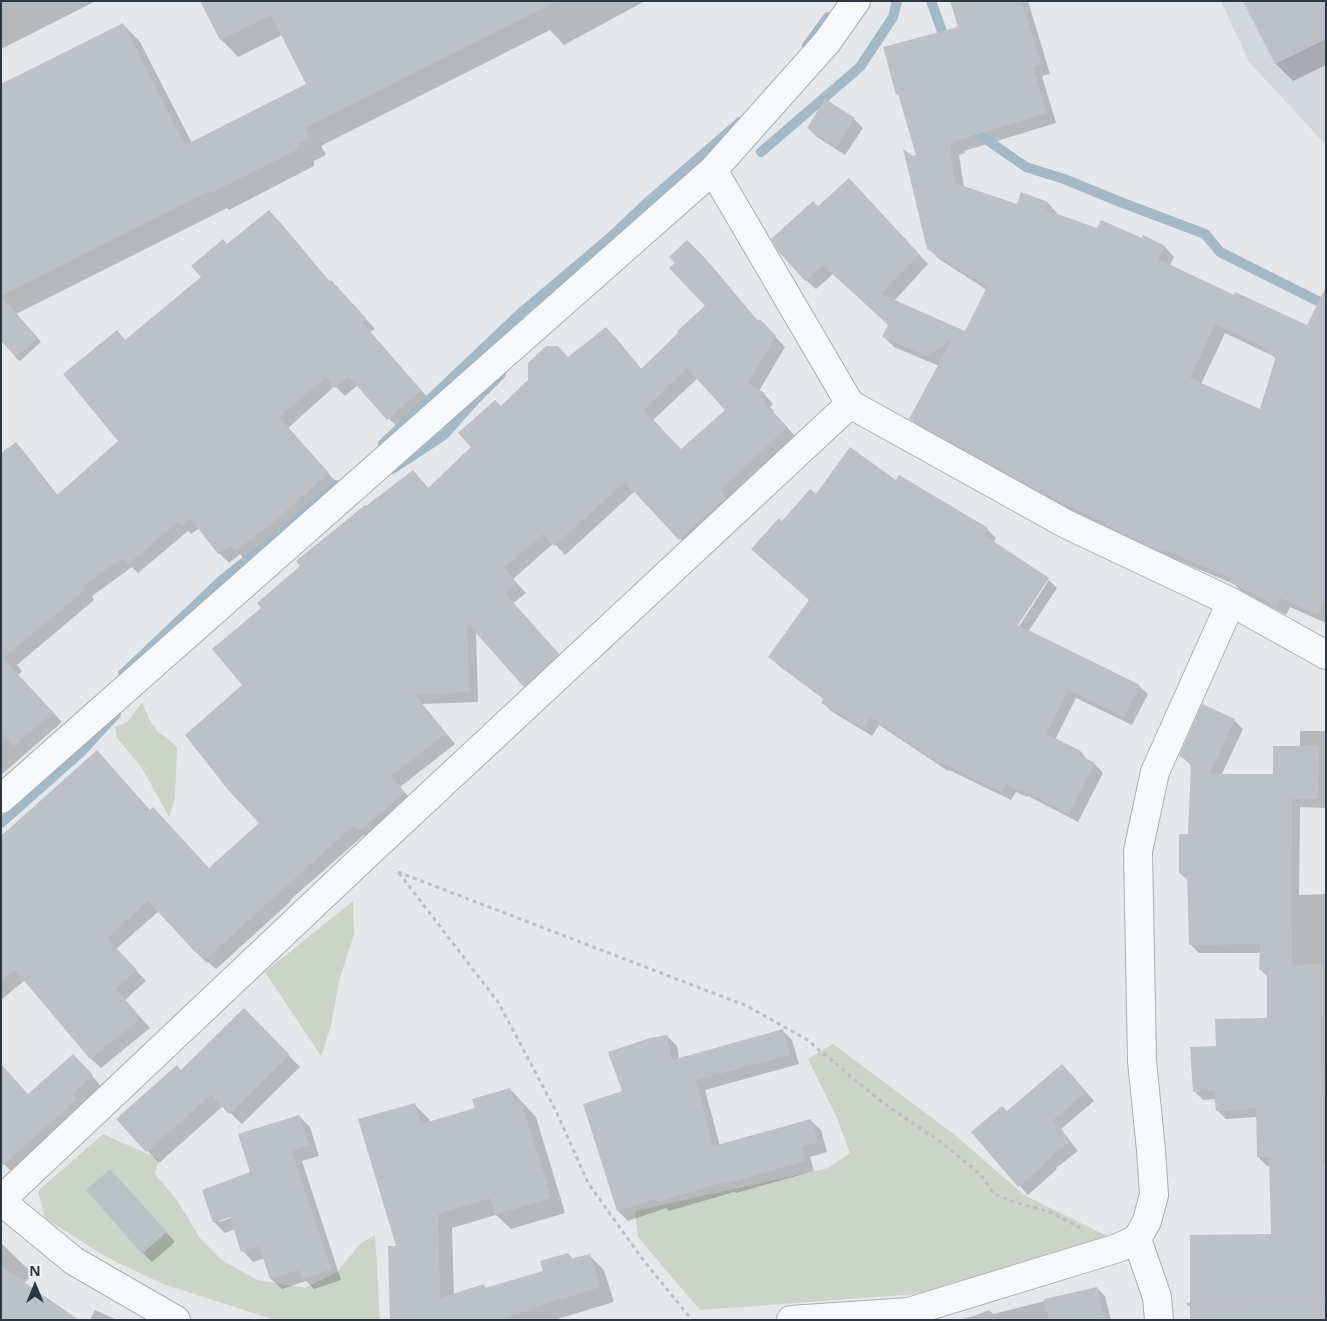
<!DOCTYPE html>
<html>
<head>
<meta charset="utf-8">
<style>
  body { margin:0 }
  #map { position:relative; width:1327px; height:1321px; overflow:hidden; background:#e4e8eb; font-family:"Noto Sans",sans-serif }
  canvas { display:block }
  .frame { position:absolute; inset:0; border:2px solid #2d3742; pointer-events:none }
  .north { position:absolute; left:10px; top:1261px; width:50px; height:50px; -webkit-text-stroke:4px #f4f6f8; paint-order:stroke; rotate:0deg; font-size:14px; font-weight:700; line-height:20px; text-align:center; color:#2d3742 }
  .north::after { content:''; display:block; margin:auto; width:18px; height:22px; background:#2d3742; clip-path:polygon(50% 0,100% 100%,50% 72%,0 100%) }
</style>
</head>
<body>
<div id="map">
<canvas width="1327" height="1321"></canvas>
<div class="frame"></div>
<div class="north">N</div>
</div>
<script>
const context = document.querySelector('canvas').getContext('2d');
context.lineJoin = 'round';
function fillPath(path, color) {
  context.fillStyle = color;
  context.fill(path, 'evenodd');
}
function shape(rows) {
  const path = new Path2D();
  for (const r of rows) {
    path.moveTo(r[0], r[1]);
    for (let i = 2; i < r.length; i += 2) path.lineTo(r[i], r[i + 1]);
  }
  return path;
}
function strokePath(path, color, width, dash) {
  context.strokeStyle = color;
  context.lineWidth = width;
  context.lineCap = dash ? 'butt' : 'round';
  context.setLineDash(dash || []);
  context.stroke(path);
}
const built = shape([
  [1221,1,1326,1,1326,145,1249,62]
]);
const green = shape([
  [142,703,151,723,158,732,167,738,177,747,175,799,169,817,142,768,117,738,115,727,127,722],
  [353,901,354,934,339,981,331,1026,321,1056,265,972],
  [833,1044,955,1135,1024,1195,1107,1236,944,1292,700,1310,638,1237,635,1211,828,1168,850,1153,837,1118,808,1059],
  [103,1134,159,1159,155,1174,167,1188,178,1202,200,1238,222,1260,257,1280,305,1288,337,1272,360,1244,375,1235,380,1320,275,1320,163,1284,106,1257,45,1218,38,1191]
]);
const shadow = shape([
  [1,1,96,1,1,49],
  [201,1,645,1,564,45,550,30,321,146,326,155,314,161,314,166,229,210,227,208,16,314,41,342,20,361,16,358,1,334,1,233,123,24,140,42,192,143,308,85,282,35,238,57,221,39],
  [951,1,1028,1,1050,74,1042,76,1056,123,964,151,965,153,959,155,964,187,1018,206,1048,203,1057,213,1057,215,1098,230,1142,239,1144,236,1165,247,1174,257,1170,266,1234,297,1326,414,1326,623,1290,607,1286,615,1241,591,1234,584,1174,559,1173,561,1121,536,1118,533,1054,503,920,428,910,419,939,366,894,347,884,337,889,325,833,274,816,289,806,280,818,208,859,189,928,264,894,301,966,333,987,290,939,259,929,249,913,157,918,157,900,97,897,94,959,28],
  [1225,333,1273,356,1276,359,1261,410,1201,384],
  [1326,1,1326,65,1293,81,1276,64],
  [826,100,854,119,863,128,845,155,817,137,808,128],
  [269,212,279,221,330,282,340,291,375,329,370,332,430,400,398,428,358,385,345,396,335,386,288,428,337,483,278,535,245,560,240,554,229,563,219,553,200,528,191,534,188,531,138,573,132,567,92,596,94,600,17,665,22,671,18,675,62,722,1,775,1,454,16,443,25,453,58,496,120,441,117,331,126,341,203,278,228,246],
  [715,271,759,322,760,321,785,347,759,391,764,394,773,404,770,407,774,411,773,412,796,437,690,549,635,491,565,555,554,543,513,579,526,593,513,603,568,665,534,696,476,631,478,702,422,704,455,744,400,787,414,803,370,840,364,835,290,900,291,901,216,969,208,962,207,963,197,953,159,911,116,949,146,981,125,1000,150,1028,101,1068,91,1059,25,980,1,1000,1,853,150,811,209,870,261,823,244,685,263,609,366,507,413,471,429,489,473,447,501,408,568,359,606,328,616,338,642,370,707,306],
  [698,378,727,410,682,451,653,420],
  [897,481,987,529,996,538,993,543,1048,579,1047,579,1013,630,1016,631,1049,580,1057,588,1028,632,1139,686,1148,694,1132,725,1076,698,1055,740,1081,752,1089,762,1095,764,1103,773,1078,822,1028,796,1027,797,1016,792,1011,800,949,770,948,771,879,725,872,736,831,711,823,703,825,700,778,665,770,657,810,601,782,523,816,496],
  [1234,720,1243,729,1221,776,1274,776,1300,747,1300,731,1326,731,1326,808,1300,807,1299,895,1326,894,1326,1320,1190,1320,1272,1235,1270,1166,1267,1166,1258,1157,1257,1117,1226,1119,1217,1110,1216,1099,1203,1100,1194,1091,1217,1047,1268,1020,1268,977,1261,970,1261,953,1199,953,1190,944,1189,881,1180,873,1189,835,1192,766,1181,756],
  [244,1010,300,1067,242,1124,223,1106,159,1163,118,1119,181,1071],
  [782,1030,792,1040,799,1064,705,1090,720,1146,811,1121,821,1130,827,1152,810,1157,814,1171,736,1193,734,1192,669,1211,666,1208,628,1221,618,1211,623,1092,667,1036,677,1046,679,1059],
  [83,1066,101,1086,81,1104,86,1110,14,1174,2,1162,29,1096],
  [1071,1074,1094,1101,1061,1129,1078,1151,1056,1168,1057,1169,1028,1195,973,1133],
  [510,1089,536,1117,565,1213,511,1229,496,1215,452,1228,454,1295,484,1286,487,1289,544,1272,568,1254,574,1260,589,1255,604,1270,614,1302,554,1320,391,1320,414,1104,429,1119,430,1123,477,1109],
  [299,1116,310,1127,319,1156,302,1161,341,1280,314,1289,306,1281,282,1289,271,1279,265,1258,253,1262,243,1251,235,1229,225,1233,214,1222,252,1173],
  [235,1214,236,1216,219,1222,219,1220],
  [119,1179,175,1242,152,1262,143,1253],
  [1,1243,33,1274,24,1283,1,1320],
  [1097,1288,1105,1296,1111,1320,958,1320,974,1316,989,1310,993,1314],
  [95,1310,117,1320,90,1320]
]);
const stream = shape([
  [931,1,946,42],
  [807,46,828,17],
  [972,123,974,131,1026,167,1064,179,1123,203,1205,234,1220,252,1326,305],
  [761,152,860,67,893,17,897,1],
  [383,444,522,312,612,236,648,202,740,122],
  [392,469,444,435,475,400,501,374],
  [123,674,222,580,279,535,336,485],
  [1,823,81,752,116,714]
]);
const building = shape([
  [200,1,557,1,305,128,309,137,298,144,298,149,211,193,209,191,1,296,1,84,123,23,185,145,306,84,271,15,220,40],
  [950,1,1022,1,1041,64,1033,66,1047,113,955,141,956,143,950,145,955,183,1017,204,1021,192,1048,202,1046,210,1097,228,1101,220,1142,238,1143,235,1165,246,1158,259,1234,295,1235,292,1307,325,1326,287,1326,597,1318,615,1280,598,1276,606,1230,582,1232,578,1164,550,1163,552,1110,527,1110,525,1043,493,909,419,952,339,927,356,882,337,888,325,823,265,805,281,779,252,771,239,813,201,818,206,849,178,919,254,881,294,965,331,987,287,927,249,903,149,913,156,916,155,898,94,896,95,883,47,958,27],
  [1215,324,1268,349,1267,352,1276,356,1260,409,1190,378],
  [1243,1,1326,1,1326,39,1275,64],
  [825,99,855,118,836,147,807,128],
  [269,210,329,282,331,280,366,318,362,322,421,390,387,420,348,376,335,388,326,377,279,417,329,473,269,526,235,551,230,545,218,554,190,518,181,526,178,522,128,564,122,558,83,586,86,589,3,658,53,712,14,746,1,732,1,453,16,442,56,496,118,441,63,374,117,330,125,340,201,277,191,266,223,239,227,244],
  [687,240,706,259,758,321,760,319,776,336,748,383,765,393,761,396,765,401,764,402,787,427,720,490,726,497,679,540,625,482,554,546,543,534,504,568,517,583,505,593,559,654,524,687,467,623,469,692,414,694,446,733,391,776,405,793,359,831,354,825,282,890,205,960,198,953,197,954,148,901,107,938,137,970,116,989,141,1018,90,1059,15,970,1,982,1,836,97,750,150,810,153,807,209,868,259,823,229,791,185,735,242,685,212,649,261,608,257,603,300,566,296,561,365,505,366,506,413,470,428,488,471,447,458,433,495,400,501,406,528,380,528,363,546,346,558,346,568,357,606,327,641,369,678,333,677,331,705,306,669,268,675,263,669,257],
  [687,368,725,410,681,449,644,410],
  [1,296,38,338,16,357,1,341],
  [850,447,896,480,899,475,988,528,984,535,1049,578,1018,625,1140,685,1124,717,1068,690,1046,734,1081,751,1079,755,1095,763,1069,814,1019,788,1018,790,1007,784,1002,792,940,762,939,763,870,717,863,728,821,703,824,698,768,657,809,600,751,549,779,518,782,521,810,489,816,494],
  [1202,704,1235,719,1209,774,1273,774,1273,746,1319,746,1318,799,1292,799,1291,894,1292,965,1323,964,1323,1016,1320,1016,1322,1090,1323,1090,1323,1164,1326,1164,1326,1320,1190,1320,1190,1235,1271,1234,1269,1157,1257,1157,1256,1108,1216,1111,1214,1090,1193,1092,1190,1047,1216,1046,1215,1019,1267,1018,1267,970,1259,970,1260,944,1189,945,1187,873,1179,873,1179,834,1188,834,1191,762,1179,756],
  [244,1008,290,1055,229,1114,211,1095,146,1152,116,1119,177,1065,181,1070],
  [783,1029,790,1055,696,1080,713,1146,811,1119,818,1142,801,1147,805,1161,725,1184,724,1182,658,1202,657,1199,617,1211,583,1104,622,1091,608,1052,650,1038,667,1035,672,1060],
  [73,1054,93,1075,72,1094,77,1099,1,1167,1,1064,28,1094],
  [1062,1064,1086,1092,1053,1120,1070,1141,1048,1159,1049,1160,1018,1187,971,1132,1002,1106,1007,1111],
  [510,1088,515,1103,521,1101,551,1198,495,1215,490,1198,438,1214,440,1298,484,1284,485,1288,543,1271,540,1261,568,1253,570,1259,590,1254,600,1287,528,1309,529,1311,495,1320,390,1320,388,1246,396,1246,358,1119,415,1103,421,1124,475,1108,472,1099],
  [299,1115,309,1145,292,1151,331,1269,302,1279,299,1270,270,1279,259,1246,241,1252,230,1217,213,1223,202,1190,250,1172,238,1134],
  [110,1169,167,1232,142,1254,86,1190],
  [1,1266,79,1320,1,1320],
  [1097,1287,1105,1320,1049,1320,1044,1299]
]);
const path = shape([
  [398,872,747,1006,806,1039,883,1103,938,1140,980,1174,994,1194,1011,1201,1053,1213,1080,1228],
  [399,873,498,1002,556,1111,588,1183,644,1261,692,1320],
  [1187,1304,1192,1305,1287,1301,1326,1302]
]);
const street = shape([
  [713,170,850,404,1066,524,1231,602,1326,655],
  [1,799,713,170,827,42,856,1],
  [1,1200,366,855,850,404],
  [1,1201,74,1261,176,1320],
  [791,1320,909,1312,1118,1248,1137,1239],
  [1159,1320,1157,1297,1137,1239,1147,1221,1154,1195,1151,1150,1142,1061,1138,851,1155,772,1231,602]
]);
fillPath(built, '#d2d7dc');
fillPath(green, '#cbd4c6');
fillPath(shadow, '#0003');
strokePath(stream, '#a3b9c7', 10);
fillPath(building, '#bcc1c7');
strokePath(street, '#a9afb5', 30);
strokePath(path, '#babec2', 3, [4, 4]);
strokePath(street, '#f7f8f9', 28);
</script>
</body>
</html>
